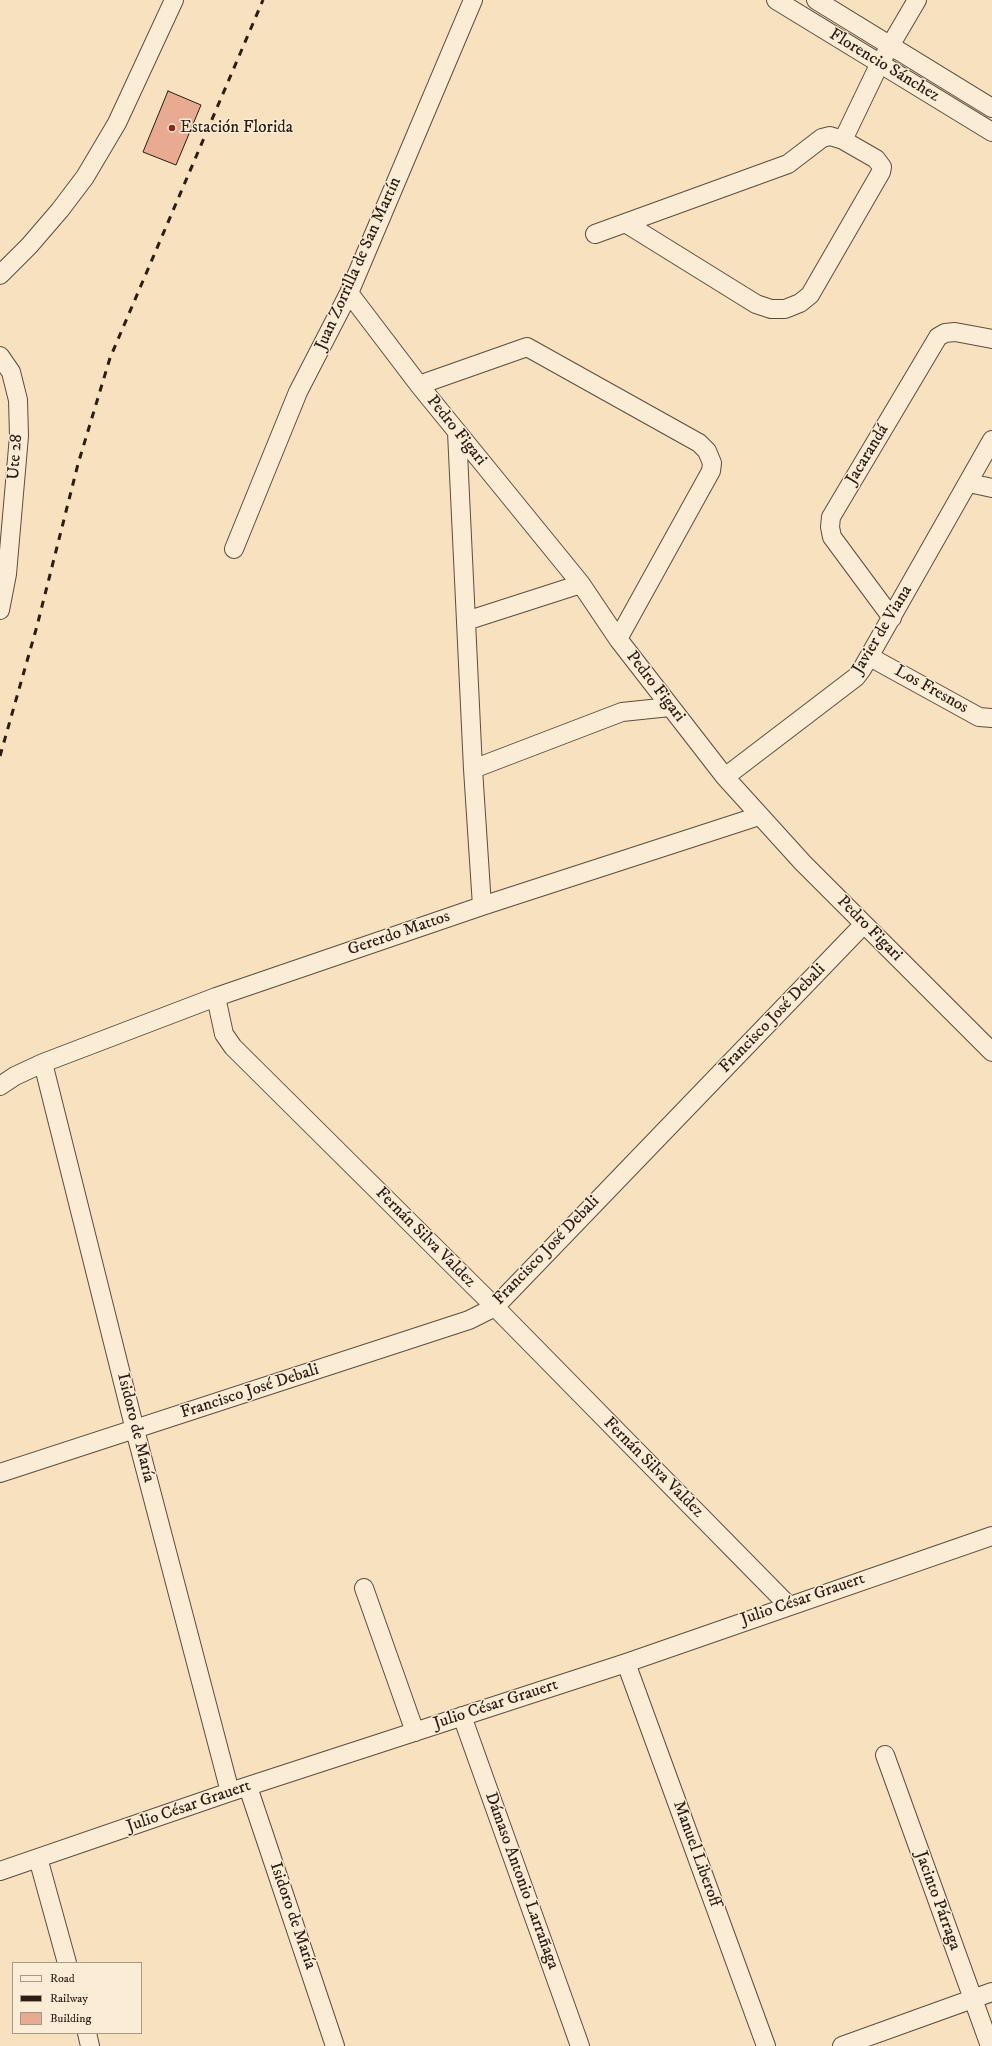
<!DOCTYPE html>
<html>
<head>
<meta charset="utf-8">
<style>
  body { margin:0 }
  #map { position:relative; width:992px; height:2046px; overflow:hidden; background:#f7e1be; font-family:"IM FELL DW Pica",serif }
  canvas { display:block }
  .legend { position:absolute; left:12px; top:1962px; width:130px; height:72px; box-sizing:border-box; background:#faecd5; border:1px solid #a79988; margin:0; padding:5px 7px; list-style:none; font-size:12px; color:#2b1c15 }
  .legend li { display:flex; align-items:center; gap:8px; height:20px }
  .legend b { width:20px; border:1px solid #a79988 }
</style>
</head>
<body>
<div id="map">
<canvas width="992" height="2046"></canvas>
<ul class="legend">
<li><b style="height:5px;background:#faecd5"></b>Road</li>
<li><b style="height:5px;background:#2b1c15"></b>Railway</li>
<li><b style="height:11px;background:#e8ab92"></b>Building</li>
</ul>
</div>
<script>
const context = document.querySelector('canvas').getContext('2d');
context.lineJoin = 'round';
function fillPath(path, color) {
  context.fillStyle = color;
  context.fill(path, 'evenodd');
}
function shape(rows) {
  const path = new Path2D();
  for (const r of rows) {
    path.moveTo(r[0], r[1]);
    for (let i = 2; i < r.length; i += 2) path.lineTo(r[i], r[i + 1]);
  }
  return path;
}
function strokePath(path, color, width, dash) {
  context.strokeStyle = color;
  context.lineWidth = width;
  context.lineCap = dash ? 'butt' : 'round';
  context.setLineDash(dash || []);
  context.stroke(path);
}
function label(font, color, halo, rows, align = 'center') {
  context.font = font + ' "IM FELL DW Pica",serif';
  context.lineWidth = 3;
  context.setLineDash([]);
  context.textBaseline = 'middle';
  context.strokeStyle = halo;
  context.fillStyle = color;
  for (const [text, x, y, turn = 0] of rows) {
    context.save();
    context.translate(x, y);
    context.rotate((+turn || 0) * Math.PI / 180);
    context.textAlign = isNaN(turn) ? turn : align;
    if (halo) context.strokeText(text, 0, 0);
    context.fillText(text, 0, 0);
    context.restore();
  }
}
const building = shape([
  [168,91,201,105,176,165,143,152,168,91]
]);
const minor = shape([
  [776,0,992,132],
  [816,0,992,108],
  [843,140,880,63,917,0],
  [595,234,788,164,822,138,830,136,843,140,876,159,882,167,881,172,810,295,800,303,785,309,771,309,756,304,627,224],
  [0,275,29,246,60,210,85,177,117,123,174,0],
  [349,293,419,385,581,584,618,639,725,777,803,863,992,1052],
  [0,356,11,372,18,400,19,436,7,574,0,610],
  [419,385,527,347,699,443,707,451,712,463,711,471,618,639],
  [457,432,473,769,482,906],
  [969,483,992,488],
  [234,549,298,392,349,293,473,0],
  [892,618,832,537,830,527,831,517,938,337,945,333,955,332,992,339],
  [466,621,581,584],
  [870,657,979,717,992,718],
  [473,769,622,712,670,707],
  [725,777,856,677,862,669,992,440],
  [216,997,224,1034,233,1047,495,1307,788,1605],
  [43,1063,135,1430,230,1792],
  [0,1086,15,1076,43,1063,216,997,482,906,759,816],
  [0,1473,469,1320,495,1307,864,924],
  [364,1588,415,1732],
  [626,1663,766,2046],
  [462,1716,580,2046],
  [885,1755,990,2046],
  [248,1787,335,2046],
  [38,1858,67,1963],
  [0,1871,230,1792,626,1663,992,1536],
  [87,2033,90,2046],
  [842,2046,992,1992]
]);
const rail = shape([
  [0,756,37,626,78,464,110,358,263,0]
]);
const markers = [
  [172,128,4,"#8f2418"]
];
const streetNames = [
  ["Florencio Sánchez",884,66,31],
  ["Juan Zorrilla de San Martín",359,264,-66],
  ["Pedro Figari",456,431,51],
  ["Jacarandá",868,455,-59],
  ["Ute 28",16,457,-86],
  ["Javier de Viana",883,630,-59],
  ["Pedro Figari",655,687,52],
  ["Los Fresnos",931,690,29],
  ["Pedro Figari",869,929,45],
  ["Gererdo Mattos",399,934,-19],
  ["Francisco José Debali",773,1019,-46],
  ["Fernán Silva Valdez",425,1238,45],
  ["Francisco José Debali",547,1251,-46],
  ["Francisco José Debali",250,1392,-18],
  ["Isidoro de María",135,1428,76],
  ["Fernán Silva Valdez",653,1468,45],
  ["Julio César Grauert",803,1600,-19],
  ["Julio César Grauert",496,1705,-18],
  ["Julio César Grauert",189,1807,-19],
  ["Manuel Liberoff",696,1854,70],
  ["Dámaso Antonio Larrañaga",521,1881,70],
  ["Jacinto Párraga",937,1901,70],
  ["Isidoro de María",292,1916,71]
];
const poiNames = [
  ["Estación Florida",180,128]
];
fillPath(building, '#e8ab92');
strokePath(building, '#2b1c15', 1);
strokePath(minor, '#5e4d3f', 20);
strokePath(minor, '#faecd5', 18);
strokePath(rail, '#2b1c15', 3, [7, 7]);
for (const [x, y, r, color] of markers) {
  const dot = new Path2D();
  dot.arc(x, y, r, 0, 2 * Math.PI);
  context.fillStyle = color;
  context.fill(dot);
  strokePath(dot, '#faecd5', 1.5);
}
label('17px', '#2b1c15', '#faecd5', streetNames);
label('17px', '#2b1c15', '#faecd5', poiNames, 'left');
</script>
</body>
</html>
